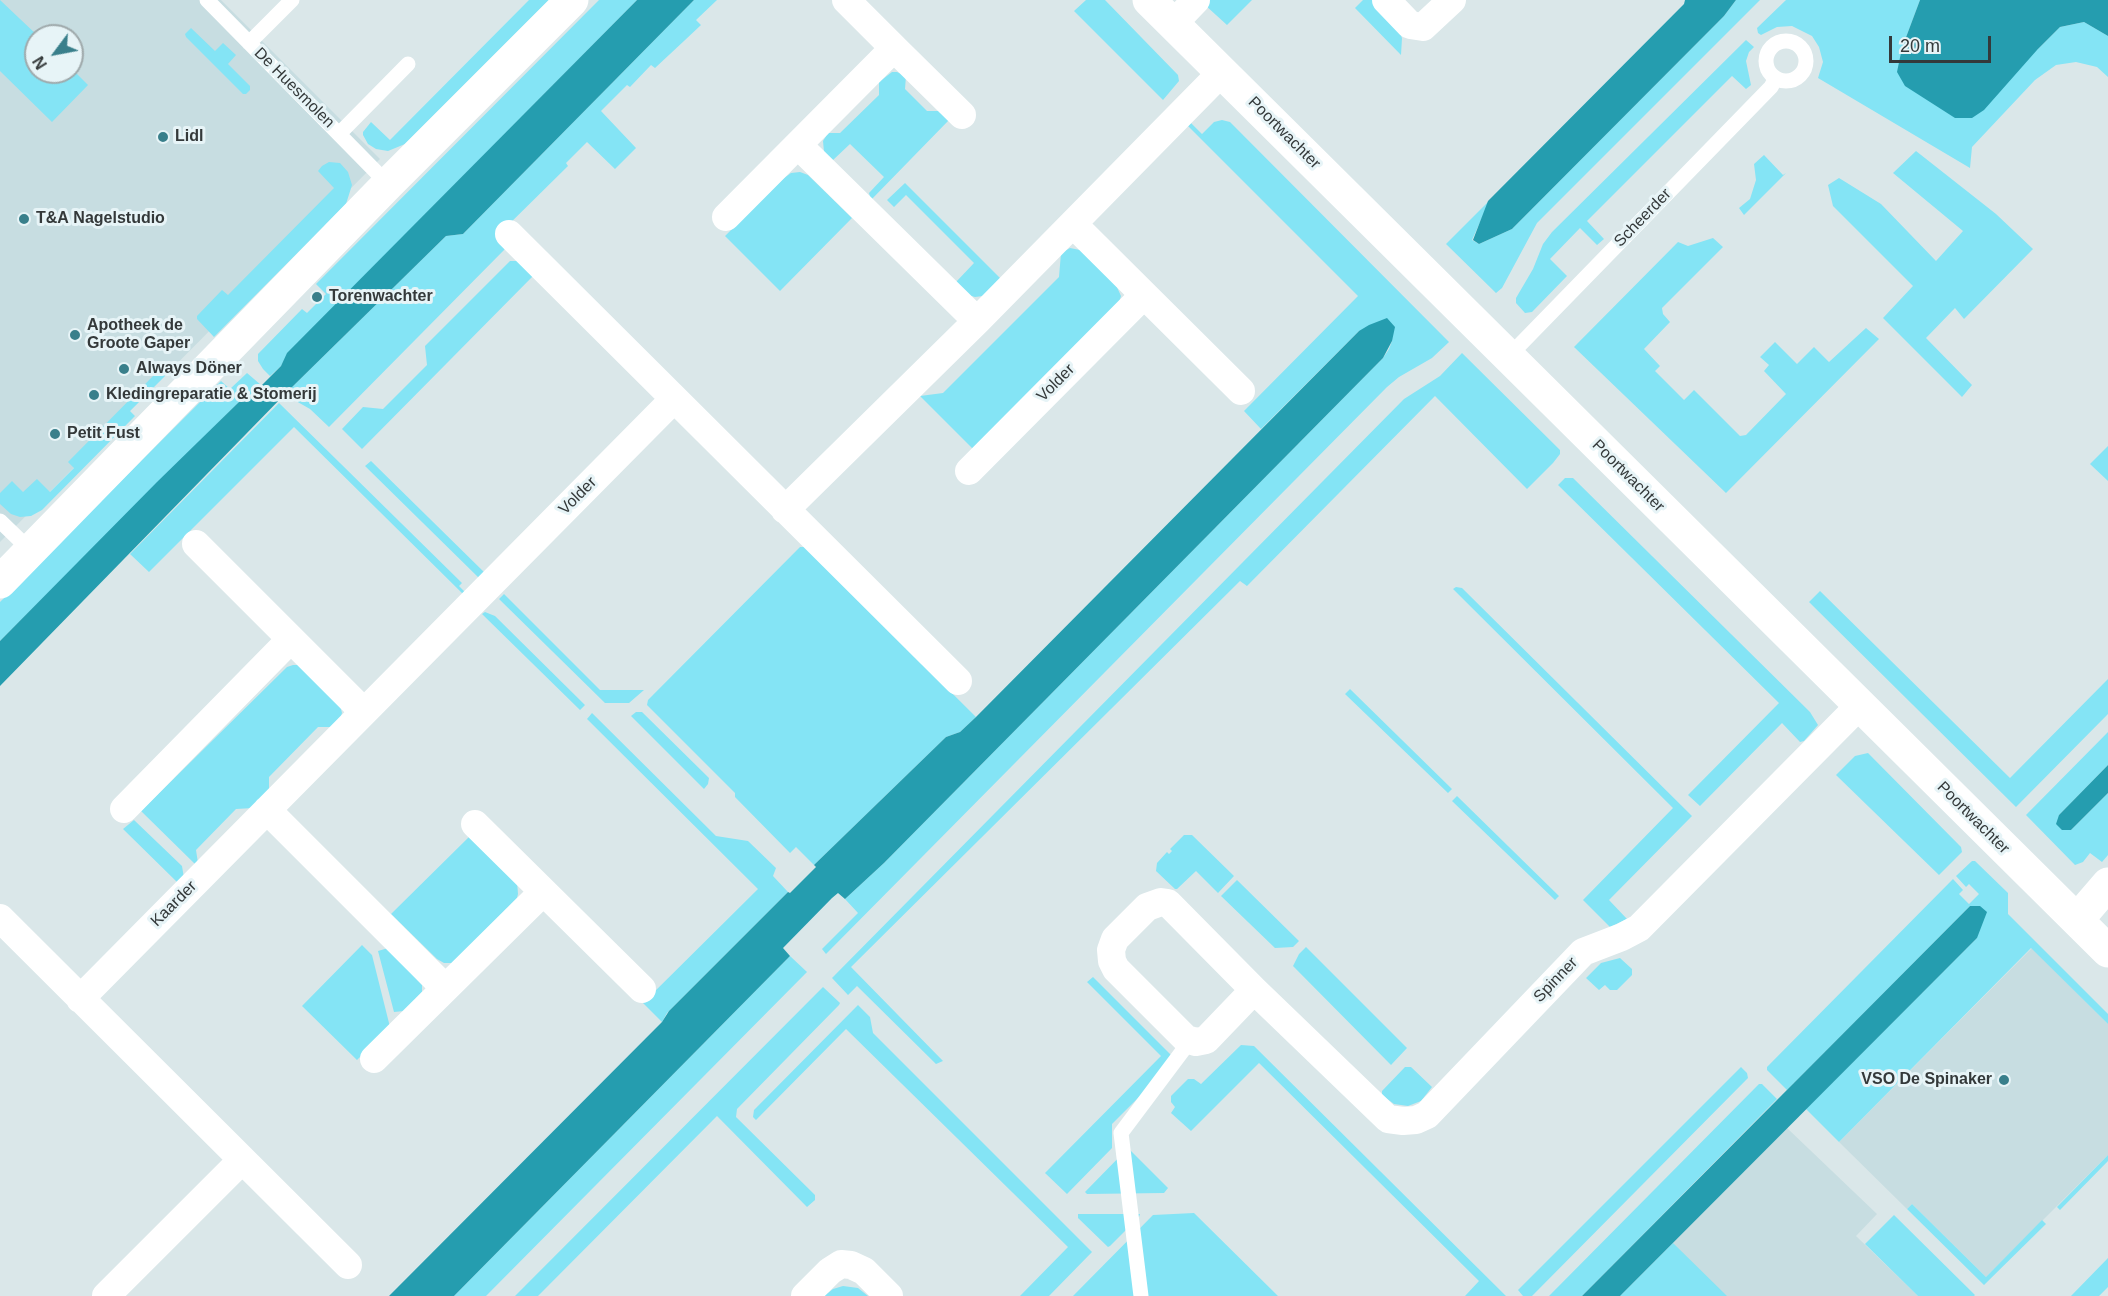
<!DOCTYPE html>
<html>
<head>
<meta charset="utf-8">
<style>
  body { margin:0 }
  #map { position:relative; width:2108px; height:1296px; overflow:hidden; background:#dae7e9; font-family:Helvetica,sans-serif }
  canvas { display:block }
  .north { position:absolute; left:24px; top:24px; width:60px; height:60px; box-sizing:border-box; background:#e7f4f7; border:2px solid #9fa9ab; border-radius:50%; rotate:238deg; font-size:16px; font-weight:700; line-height:24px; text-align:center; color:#34393a }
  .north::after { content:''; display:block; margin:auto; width:21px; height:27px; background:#397f8b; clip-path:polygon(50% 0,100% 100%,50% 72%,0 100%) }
  .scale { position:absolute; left:1889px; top:36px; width:102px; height:27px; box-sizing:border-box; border:3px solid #34393a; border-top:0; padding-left:8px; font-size:18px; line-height:21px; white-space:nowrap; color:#34393a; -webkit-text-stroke:4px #e7f4f7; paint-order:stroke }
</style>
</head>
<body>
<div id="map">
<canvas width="2108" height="1296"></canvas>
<div class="north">N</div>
<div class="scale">20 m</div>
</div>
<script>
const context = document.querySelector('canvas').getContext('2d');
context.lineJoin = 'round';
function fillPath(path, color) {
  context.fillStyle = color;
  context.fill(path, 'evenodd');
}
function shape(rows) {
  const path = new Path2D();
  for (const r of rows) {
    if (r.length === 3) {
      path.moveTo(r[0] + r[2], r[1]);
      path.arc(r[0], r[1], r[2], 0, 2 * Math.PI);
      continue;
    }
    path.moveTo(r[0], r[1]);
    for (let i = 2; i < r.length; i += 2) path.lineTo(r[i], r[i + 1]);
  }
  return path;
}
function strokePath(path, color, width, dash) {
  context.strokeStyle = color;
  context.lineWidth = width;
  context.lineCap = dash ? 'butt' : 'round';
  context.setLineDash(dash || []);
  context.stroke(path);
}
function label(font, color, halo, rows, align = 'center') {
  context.font = font + ' Helvetica,sans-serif';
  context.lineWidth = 6;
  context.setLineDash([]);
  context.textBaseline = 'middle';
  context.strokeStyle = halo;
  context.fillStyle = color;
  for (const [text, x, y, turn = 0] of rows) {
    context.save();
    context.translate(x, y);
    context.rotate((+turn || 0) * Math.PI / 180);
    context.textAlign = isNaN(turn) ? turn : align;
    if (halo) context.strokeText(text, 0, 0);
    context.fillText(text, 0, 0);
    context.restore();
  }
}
const built = shape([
  [0,0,221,0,380,159,0,542],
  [36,36,72,36,72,72,36,72],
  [2032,948,2108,1024,2108,1155,1986,1277,1912,1204,1907,1209,1839,1142],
  [1787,1128,1877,1214,1856,1236,1918,1296,1620,1296]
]);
const green = shape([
  [0,0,38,36,36,36,36,72,72,72,72,69,88,85,52,122,0,71],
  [529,0,549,0,405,144,388,151,376,149,368,144,363,135,363,132,371,122,390,140],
  [599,0,637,0,288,353,281,366,270,376,263,369,258,361,258,354,302,309,307,313,326,294,316,284],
  [694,0,717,0,696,20,701,25,684,41,655,68,651,65,630,87,627,85,601,111,636,148,615,169,587,142,566,163,568,166,496,237,506,248,329,427,310,409,296,401,287,392,446,236,463,234],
  [1086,0,1105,0,1178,75,1179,81,1163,100,1074,11],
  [1210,0,1252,0,1227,25,1205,5],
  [1363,0,1372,0,1395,23,1402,38,1401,55,1355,8],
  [1736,0,1760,0,1537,223,1502,288,1496,293,1446,244,1490,200,1472,240,1479,244,1512,229,1724,16],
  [1786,0,1920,0,1902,48,2037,50,2060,27,2084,22,2108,36,2108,77,2097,67,2076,62,2056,65,2035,80,1972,147,1970,168,1818,78,1823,62,1819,47,1812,36,1792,26,1777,27,1761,35,1758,33,1757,28],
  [191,28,215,51,223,43,236,55,228,64,250,86,250,90,246,94,243,94,186,37,185,34],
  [1746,40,1754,47,1749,52,1746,61,1751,85,1746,89,1732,76,1587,221,1604,239,1597,245,1580,228,1550,259,1567,276,1532,312,1525,313,1516,303,1516,298,1533,269,1543,244,1552,232],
  [892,72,897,72,906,76,905,89,927,111,941,111,949,120,871,200,869,193,884,177,850,144,832,161,824,152,823,141,828,133,840,133,879,95,879,82],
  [1222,120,1230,122,1449,342,1432,358,1399,377,1387,387,826,954,822,949,858,913,845,899,884,863,1383,358,1389,349,1392,341,1359,331,1261,429,1244,411,1358,296,1188,126,1191,123,1202,134,1214,122],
  [1916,151,1996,214,2033,249,1964,319,1955,308,1926,338,1972,385,1962,397,1883,318,1913,286,1833,206,1828,185,1839,178,1881,204,1936,261,1963,231,1893,173],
  [1764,155,1783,175,1786,173,1744,215,1739,208,1750,199,1756,180,1754,164],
  [329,162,340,163,348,172,352,185,346,204,214,337,197,319,197,316,222,290,228,295,334,188,318,171,322,166],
  [800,172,808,175,852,218,780,291,725,236,784,178,791,173],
  [905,183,1001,279,983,296,975,297,968,295,956,282,974,263,906,195,894,207,887,200],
  [1713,238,1723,247,1662,308,1663,314,1670,322,1644,349,1660,366,1655,371,1684,400,1694,390,1740,436,1746,435,1786,394,1764,371,1769,365,1760,357,1775,342,1797,364,1814,347,1829,362,1866,328,1879,339,1726,493,1574,347,1678,242,1688,246],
  [1070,248,1080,250,1116,285,1121,296,1119,303,973,449,920,396,943,393,1059,277,1061,253],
  [510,261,519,261,534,275,362,449,342,429,363,407,383,409,427,365,425,346],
  [1462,353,1560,450,1560,454,1553,463,1527,489,1435,396,1247,586,1240,581,851,967,943,1061,936,1064,857,986,848,995,832,978,1404,399,1440,376],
  [159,370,165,376,130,411,135,416,42,510,31,516,20,517,11,514,0,504,0,493,12,481,23,492,37,479,50,492,74,468,68,462],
  [247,373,261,385,251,396,240,401,0,641,0,602,221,381,230,389],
  [279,403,462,583,459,586,466,593,464,595,294,427,149,572,130,554],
  [2108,446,2108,481,2090,464],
  [371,461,486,574,480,579,365,466],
  [1565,478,1573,478,1810,712,1818,725,1804,741,1800,742,1782,723,1700,806,1688,795,1779,703,1558,485],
  [800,547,805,547,976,717,960,732,946,737,814,865,796,847,790,853,735,797,735,793,647,705,648,700],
  [1456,587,1462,588,1692,816,1609,900,1627,919,1610,927,1583,900,1673,808,1453,589],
  [1820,591,2010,778,2108,679,2108,714,2016,807,1809,602],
  [504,594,600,690,644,690,629,703,605,703,499,599],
  [485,612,495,616,585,705,580,710,482,614],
  [293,665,299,665,340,705,342,713,340,719,333,727,318,727,269,777,269,791,253,808,236,809,196,850,198,863,196,865,141,811,287,667],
  [1350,689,1452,789,1448,793,1345,694],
  [636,712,642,712,709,778,708,784,704,789,631,716],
  [592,713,716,836,748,841,776,868,773,876,788,892,667,1013,662,1022,643,1003,758,889,587,719],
  [2108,732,2108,765,2059,815,2071,830,2108,793,2108,855,2102,862,2090,853,2083,862,2075,865,2026,815],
  [1868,753,1961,847,1962,852,1939,875,1836,775,1855,756],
  [1457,796,1559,896,1555,900,1452,801],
  [134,820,182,866,184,878,178,883,123,829],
  [1184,835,1192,835,1234,876,1218,893,1196,871,1177,889,1175,889,1156,871,1157,863,1167,852,1169,854,1172,851,1170,849],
  [470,836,517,881,518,894,517,898,453,963,444,963,437,959,391,914],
  [1972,861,1975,861,2008,893,2008,914,2108,1014,2108,1024,2031,948,1839,1142,1806,1109,1977,938,1970,906,1787,1090,1767,1070,1767,1067,1953,879,1963,890,1959,894,1969,904,1979,894,1969,884,1966,887,1956,876],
  [1237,880,1299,941,1293,947,1275,948,1221,896],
  [362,945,372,955,390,1027,357,1060,302,1006],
  [1306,947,1407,1048,1391,1065,1293,966,1299,954],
  [388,948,422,985,422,992,404,1011,394,1012,378,951],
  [790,956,807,972,486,1296,454,1296],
  [1620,958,1632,969,1632,975,1617,990,1610,990,1605,985,1599,990,1586,978,1601,963],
  [1093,977,1176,1060,1112,1124,1112,1148,1067,1194,1045,1173,1161,1056,1087,982],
  [823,987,840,1003,839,1005,737,1109,736,1117,815,1195,815,1200,807,1207,717,1116,538,1296,515,1296],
  [858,1005,870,1017,873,1033,1092,1252,1049,1296,1020,1296,1068,1247,846,1029,756,1120,753,1117,754,1110],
  [1241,1045,1254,1046,1506,1296,1465,1296,1479,1281,1259,1063,1191,1131,1171,1113,1175,1107,1171,1102,1171,1096,1188,1079,1194,1079,1201,1084],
  [1405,1067,1411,1067,1432,1087,1421,1101,1408,1106,1394,1104,1382,1095,1382,1091],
  [1741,1067,1747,1073,1748,1078,1532,1296,1523,1296,1518,1290],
  [1759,1084,1762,1084,1777,1099,1582,1296,1549,1296],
  [1128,1148,1168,1188,1164,1193,1087,1194,1085,1192],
  [2108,1155,2108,1161,2060,1210,2057,1207],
  [1912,1204,1986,1277,2042,1220,2046,1224,1984,1285,1907,1209],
  [1194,1213,1278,1296,1073,1296,1153,1215],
  [1078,1214,1140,1214,1139,1217,1110,1246,1108,1247,1078,1218],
  [1894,1215,1975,1295,1974,1296,1918,1296,1865,1244],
  [1673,1243,1727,1296,1620,1296],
  [2108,1258,2108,1287,2099,1296,2071,1296],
  [843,1286,858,1288,868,1296,824,1296,833,1289]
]);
const water = shape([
  [637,0,694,0,463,234,446,236,287,392,0,686,0,641,157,482,240,401,251,396,281,366,287,353],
  [1685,0,1736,0,1724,16,1512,229,1479,244,1473,240,1488,201,1684,4],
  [1920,0,2108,0,2108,36,2084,22,2060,27,2037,50,1984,110,1972,118,1955,118,1905,86,1897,72,1902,48],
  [1387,318,1395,327,1392,341,1383,358,884,863,845,899,838,893,832,898,783,948,790,956,454,1296,389,1296,662,1022,669,1011,788,892,790,893,816,867,814,865,816,863,946,737,960,732,976,717,1359,331,1369,325],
  [2108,765,2108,793,2071,830,2062,830,2056,824,2059,815],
  [1970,906,1980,906,1987,912,1977,938,1620,1296,1582,1296]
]);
const lane = shape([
  [207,0,388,184],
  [1786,61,20],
  [249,43,292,0],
  [339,134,408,64],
  [1508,357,1771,87,1776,78],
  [0,521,31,551],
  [1141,1296,1121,1133,1190,1041]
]);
const street = shape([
  [1386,0,1410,25,1423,27,1452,0],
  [1173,24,1196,0],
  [894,48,962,115],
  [798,145,977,321],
  [726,217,894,48,846,0],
  [1073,224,1241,391],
  [509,234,958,681],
  [969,471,1143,296],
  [785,510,977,321,1222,72],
  [196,544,364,712],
  [124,809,291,639],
  [267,810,445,988],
  [475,824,642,989],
  [0,918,348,1265],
  [1254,990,1206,1040,1196,1042,1186,1039,1116,969,1112,961,1111,950,1115,939,1147,907,1161,902,1168,903,1254,990,1388,1119,1403,1121,1416,1120,1427,1115,1583,952,1622,937,1639,928,1860,705],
  [80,999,674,399],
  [374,1059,543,892],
  [106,1296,242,1160],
  [805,1296,830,1271,841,1264,851,1265,864,1271,889,1296]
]);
const secondary = shape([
  [1149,0,2108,951],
  [0,582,388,184,572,0],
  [2077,920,2108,884]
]);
const markers = [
  [163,137,6,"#397f8b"],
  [24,219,6,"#397f8b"],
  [317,297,6,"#397f8b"],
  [75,335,6,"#397f8b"],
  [124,369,6,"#397f8b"],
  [94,395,6,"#397f8b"],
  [55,434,6,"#397f8b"],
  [2004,1080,6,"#397f8b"]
];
const streetNames = [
  ["De Huesmolen",294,88,45],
  ["Poortwachter",1284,133,45],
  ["Scheerder",1643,218,-46],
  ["Volder",1056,383,-45],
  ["Poortwachter",1628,476,45],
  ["Volder",578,496,-45],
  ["Poortwachter",1973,818,45],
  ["Kaarder",174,904,-45],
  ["Spinner",1556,980,-46]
];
const poiNames = [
  ["Lidl",175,137],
  ["T&A Nagelstudio",36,219],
  ["Torenwachter",329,297],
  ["Apotheek de",87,326],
  ["Groote Gaper",87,344],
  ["Always Döner",136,369],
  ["Kledingreparatie & Stomerij",106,395],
  ["Petit Fust",67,434],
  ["VSO De Spinaker",1992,1080,"right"]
];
fillPath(built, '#c7dde1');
fillPath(green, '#84e4f5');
fillPath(water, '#259daf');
strokePath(lane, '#fff', 15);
strokePath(street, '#fff', 28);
strokePath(secondary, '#fff', 33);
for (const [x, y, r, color] of markers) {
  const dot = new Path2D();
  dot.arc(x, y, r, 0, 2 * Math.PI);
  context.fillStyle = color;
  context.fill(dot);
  strokePath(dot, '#e7f4f7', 2);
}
label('16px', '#34393a', '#e7f4f7', streetNames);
label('bold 16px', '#34393a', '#e7f4f7', poiNames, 'left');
</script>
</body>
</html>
